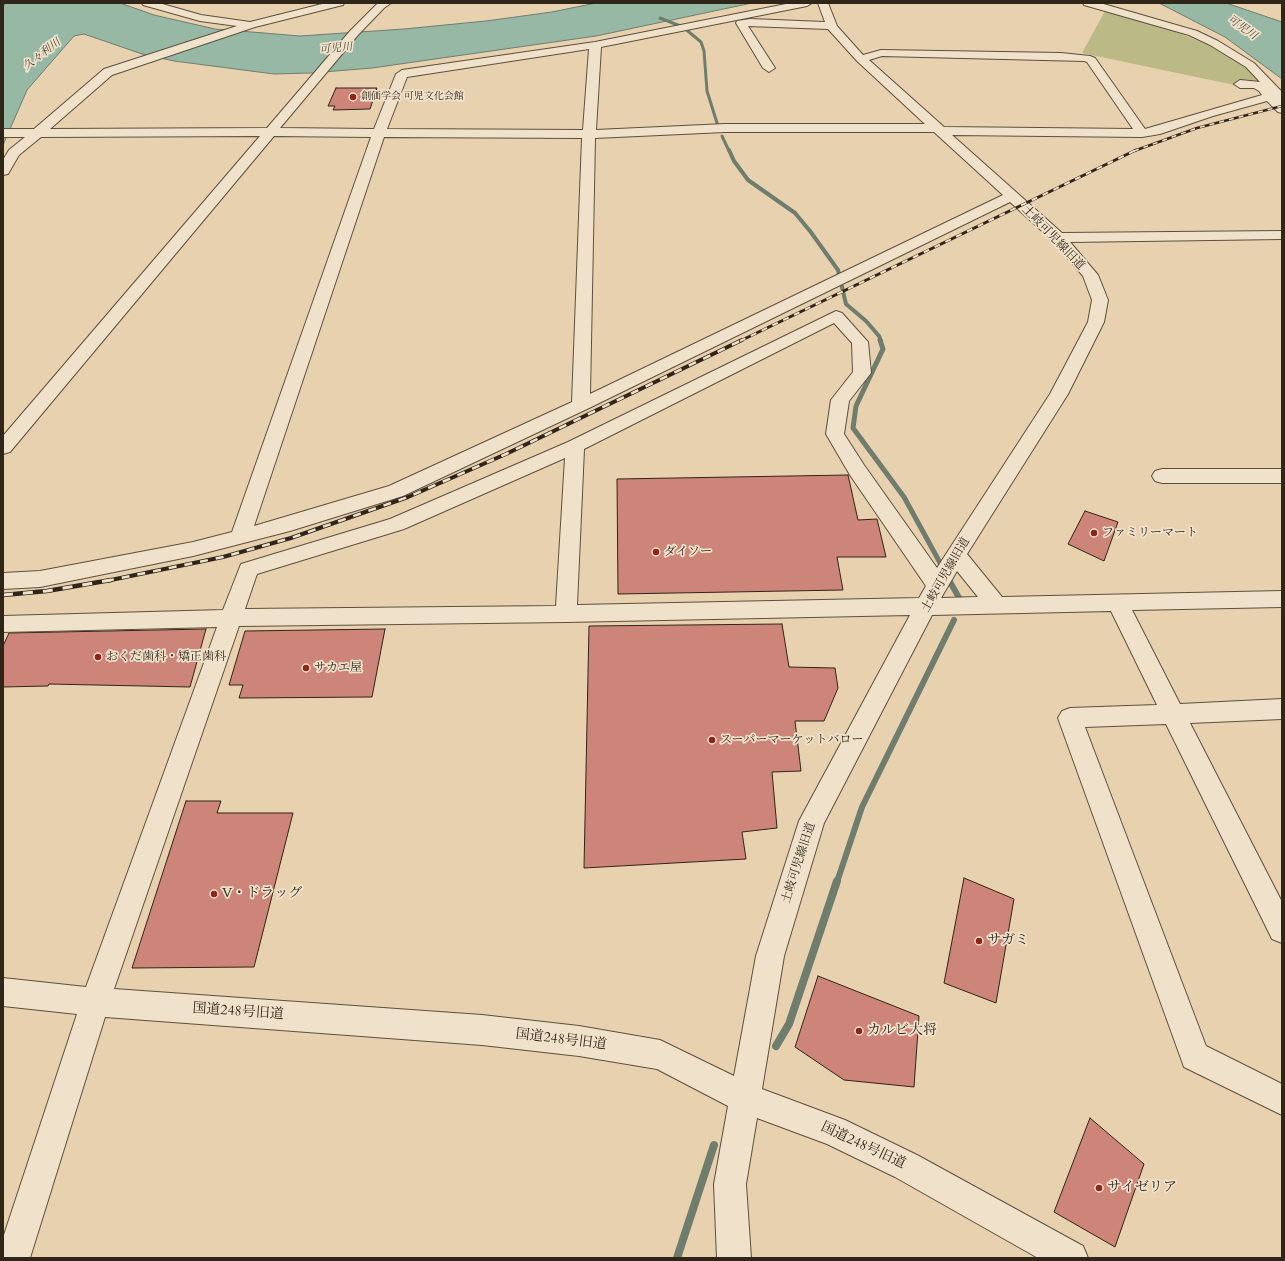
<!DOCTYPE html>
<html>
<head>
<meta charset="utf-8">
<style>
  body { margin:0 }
  #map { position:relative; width:1285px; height:1261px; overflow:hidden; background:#e8d1af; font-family:Cardo,serif }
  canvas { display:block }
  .frame { position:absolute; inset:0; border:4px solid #2f2519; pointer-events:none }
</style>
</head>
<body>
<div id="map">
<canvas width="1285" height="1261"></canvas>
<div class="frame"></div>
</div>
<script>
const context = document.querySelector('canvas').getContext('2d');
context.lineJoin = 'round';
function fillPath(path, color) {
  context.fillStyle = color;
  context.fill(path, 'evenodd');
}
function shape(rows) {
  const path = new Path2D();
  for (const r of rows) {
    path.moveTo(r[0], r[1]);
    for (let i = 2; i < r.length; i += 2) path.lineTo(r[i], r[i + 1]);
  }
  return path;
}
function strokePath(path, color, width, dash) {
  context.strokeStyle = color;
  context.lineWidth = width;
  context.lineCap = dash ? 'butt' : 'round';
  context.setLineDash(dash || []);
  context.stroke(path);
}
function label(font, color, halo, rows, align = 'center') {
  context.font = font + ' Cardo,"Noto Serif JP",serif';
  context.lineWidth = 3.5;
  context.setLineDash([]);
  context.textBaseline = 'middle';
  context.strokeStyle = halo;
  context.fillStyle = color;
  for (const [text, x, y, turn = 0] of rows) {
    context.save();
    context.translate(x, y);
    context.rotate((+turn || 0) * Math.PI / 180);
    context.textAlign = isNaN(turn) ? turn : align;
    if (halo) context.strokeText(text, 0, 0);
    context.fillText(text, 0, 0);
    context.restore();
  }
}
const green = shape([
  [1105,11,1162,26,1213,47,1246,66,1264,84,1258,90,1082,53]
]);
const water = shape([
  [5,3,120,3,154,15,215,29,300,36,404,29,486,21,552,12,596,3,752,3,596,36,372,68,311,73,274,74,174,61,142,54,84,34,74,36,27,90,3,145,3,7,5,3],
  [1159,3,1226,3,1282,22,1282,79,1225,37,1159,3]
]);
const streamFar4 = shape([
  [660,18,683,27,701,42,704,51,707,91,718,126],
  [722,136,729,151]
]);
const streamFar3 = shape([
  [729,150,734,161,748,180,795,213,810,231,838,270,846,304,866,321,879,336,881,341]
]);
const streamFar2 = shape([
  [880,340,883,349,856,406,853,428,904,497,950,581]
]);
const streamFar1 = shape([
  [949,580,962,603],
  [837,882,862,807,954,620]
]);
const stream = shape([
  [776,1046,789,1024,837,881],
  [677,1258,714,1145]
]);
const building = shape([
  [336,88,377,88,370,109,333,110,335,106,328,106,336,88],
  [848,475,858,520,877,519,886,557,837,557,843,590,618,594,617,479,848,475],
  [1085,511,1118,522,1104,561,1068,544,1085,511],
  [782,624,789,667,835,668,838,688,824,721,795,721,801,771,772,772,777,828,742,832,746,859,584,868,589,626,782,624],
  [206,629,190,687,49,684,48,686,3,687,3,646,9,633,206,629],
  [385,629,372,697,239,698,243,685,229,685,245,631,385,629],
  [186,801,221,801,217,813,293,813,254,967,132,968,186,801],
  [964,878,1014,899,996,1003,944,983,964,878],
  [818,976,919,1016,914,1087,844,1080,795,1047,818,976],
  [1090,1118,1144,1164,1115,1247,1054,1212,1090,1118]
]);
const minor = shape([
  [142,3,159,3,201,15,250,22,326,3,344,3,343,5,255,27,112,75,50,129,267,128,350,31,378,3,391,3,384,8,358,35,280,128,374,129,396,74,402,70,595,42,791,3,812,3,807,6,601,47,596,130,725,124,925,124,857,61,828,29,748,26,775,68,769,72,763,68,736,23,737,21,750,19,825,22,818,3,828,3,837,26,863,55,881,50,1061,53,1090,56,1095,58,1145,129,1262,95,1259,91,1254,88,1240,88,1234,84,1240,80,1260,82,1246,67,1210,45,1189,35,1084,5,1083,3,1100,3,1197,31,1218,41,1254,63,1282,92,1282,113,1278,112,1267,101,1213,116,1160,134,1142,137,952,135,1062,233,1282,231,1282,239,1070,242,1098,275,1108,300,1104,322,1068,394,967,554,1002,597,1282,591,1282,607,1132,610,1180,704,1282,699,1282,719,1190,723,1282,902,1282,943,1272,939,1166,724,1085,727,1206,1046,1282,1084,1282,1115,1184,1067,1058,718,1062,711,1070,708,1157,705,1111,611,932,615,824,823,784,956,762,1089,845,1120,917,1155,1083,1246,1088,1258,1038,1258,895,1177,827,1144,757,1118,746,1184,751,1258,717,1258,714,1184,728,1106,657,1069,579,1056,482,1045,105,1017,30,1258,3,1258,3,1238,77,1014,3,1006,3,978,86,987,217,627,3,632,3,616,223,610,241,564,390,519,568,442,836,311,842,313,868,342,871,373,849,401,844,434,864,465,937,568,1050,394,1088,322,1092,300,1083,276,1053,241,1010,202,587,409,403,496,290,531,193,556,40,587,3,589,3,573,40,571,193,542,232,532,371,137,274,136,10,452,3,454,3,436,260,136,41,137,19,155,8,174,3,175,3,160,9,150,25,137,3,137,3,129,34,129,104,69,237,26,200,21,143,5,142,3],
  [589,49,583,130,387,129,407,77,589,49],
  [882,56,1084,61,1087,62,1133,129,944,127,869,60,882,56],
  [725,132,934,132,1003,195,590,394,595,138,725,132],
  [384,137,582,138,572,402,389,486,254,526,384,137],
  [834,323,852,343,853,372,831,400,826,434,850,475,926,586,919,598,577,605,584,449,834,323],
  [565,458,556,606,245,609,257,574,404,529,565,458],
  [957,571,978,597,941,598,957,571],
  [910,615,799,821,756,956,734,1076,660,1040,579,1026,482,1015,114,989,239,626,566,622,910,615],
  [1162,469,1282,469,1282,483,1162,483,1155,481,1152,476,1155,471,1162,469]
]);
const railFar3 = shape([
  [1134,151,1197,128,1282,106]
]);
const railFar2 = shape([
  [740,341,1136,150]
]);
const railFar1 = shape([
  [106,581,223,557,291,538,408,497,506,454,742,340]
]);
const rail = shape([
  [3,595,47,591,111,580]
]);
const markers = [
  [353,97,4,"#8f2418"],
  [1094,533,4,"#8f2418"],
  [656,552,4,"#8f2418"],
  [98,657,4,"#8f2418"],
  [306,668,4,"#8f2418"],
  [712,740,4,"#8f2418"],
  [214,894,4,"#8f2418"],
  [979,941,4,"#8f2418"],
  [859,1031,4,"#8f2418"],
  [1099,1188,4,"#8f2418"]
];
const farPoinames = [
  ["創価学会 可児文化会館",361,97]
];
const farWaternames = [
  ["可児川",1242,28,35],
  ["可児川",336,49,-6],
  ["久々利川",42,55,-38]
];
const streetNames = [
  ["土岐可児線旧道",1053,238,46],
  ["土岐可児線旧道",946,575,-60],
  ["土岐可児線旧道",799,863,-72]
];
const poiNames = [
  ["ファミリーマート",1102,533],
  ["ダイソー",664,552],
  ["おくだ歯科・矯正歯科",106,657],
  ["サカエ屋",314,668],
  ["スーパーマーケットバロー",720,740]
];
const nearPoinames = [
  ["V・ドラッグ",222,894],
  ["サガミ",987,941],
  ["カルビ大将",867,1031],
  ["サイゼリア",1107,1188]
];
const nearStreetnames = [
  ["国道248号旧道",238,1012,4],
  ["国道248号旧道",561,1040,7],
  ["国道248号旧道",863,1146,25]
];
fillPath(green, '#bbba87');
fillPath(water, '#98b8a6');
strokePath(water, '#6e7d6e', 1);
strokePath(streamFar4, '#6e7d6e', 3);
strokePath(streamFar3, '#6e7d6e', 4);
strokePath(streamFar2, '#6e7d6e', 5);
strokePath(streamFar1, '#6e7d6e', 6);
strokePath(stream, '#6e7d6e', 8);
fillPath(building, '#cd8479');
strokePath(building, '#2f2519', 1);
strokePath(minor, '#5d503e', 2);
fillPath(minor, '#f0e1cb');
strokePath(railFar3, '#2f2519', 2.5);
strokePath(railFar2, '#2f2519', 3);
strokePath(railFar1, '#2f2519', 4);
strokePath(rail, '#2f2519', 4.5);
strokePath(railFar3, '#f0e1cb', 1.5, [5]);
strokePath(railFar2, '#f0e1cb', 2, [6]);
strokePath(railFar1, '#f0e1cb', 2.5, [8]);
strokePath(rail, '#f0e1cb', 3, [10]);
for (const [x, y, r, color] of markers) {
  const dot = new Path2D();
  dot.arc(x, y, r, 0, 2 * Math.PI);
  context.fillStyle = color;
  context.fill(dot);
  strokePath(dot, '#f0e1cb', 1.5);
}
label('10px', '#2f2519', '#f0e1cb', farPoinames, 'left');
label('italic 11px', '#494a3c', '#f0e1cb', farWaternames);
label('12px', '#2f2519', '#f0e1cb', streetNames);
label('12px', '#2f2519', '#f0e1cb', poiNames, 'left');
label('14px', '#2f2519', '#f0e1cb', nearPoinames, 'left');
label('14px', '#2f2519', '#f0e1cb', nearStreetnames);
</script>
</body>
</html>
